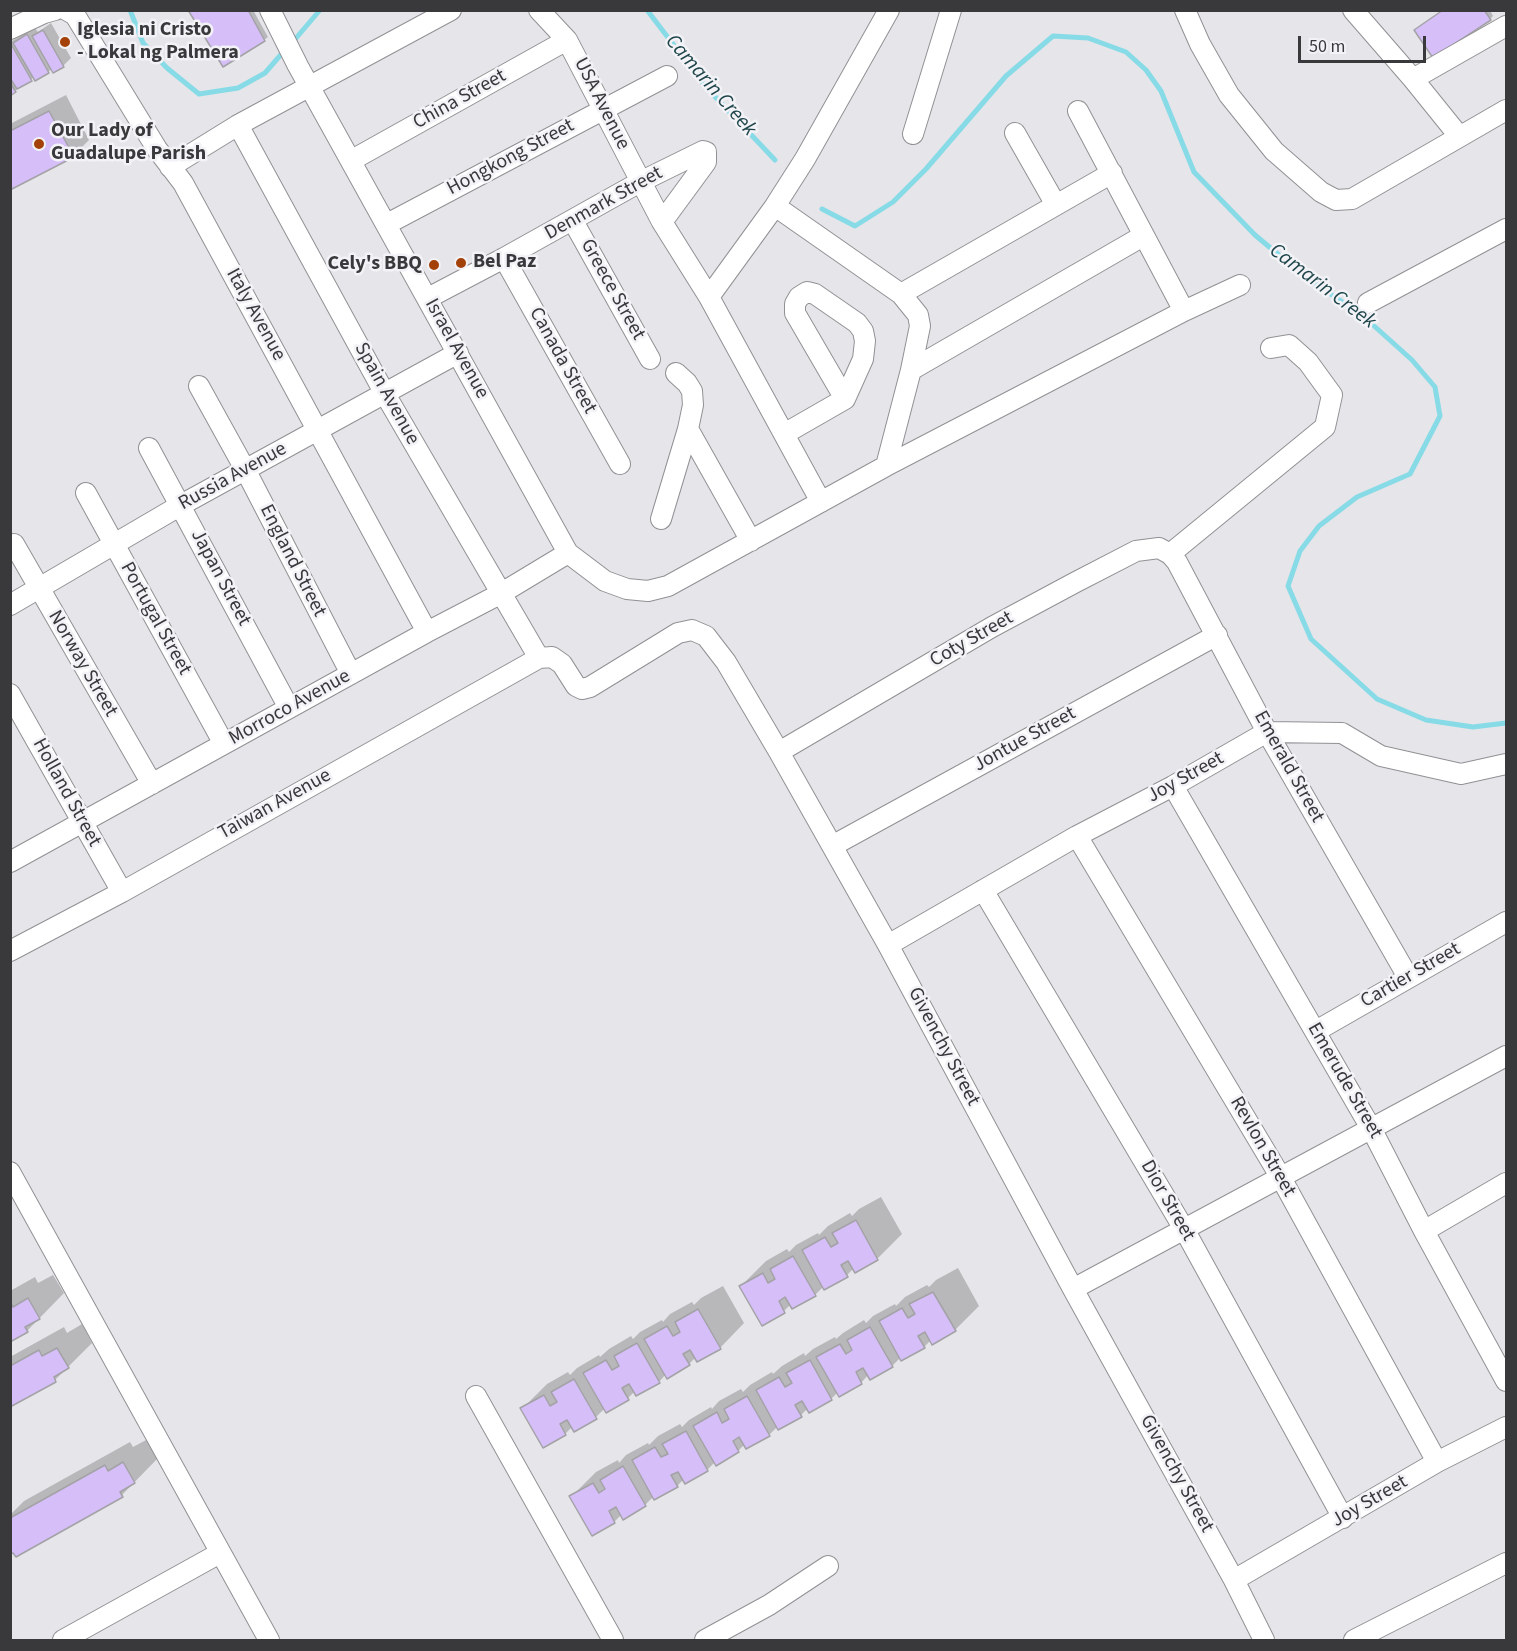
<!DOCTYPE html>
<html>
<head>
<meta charset="utf-8">
<style>
  body { margin:0 }
  #map { position:relative; width:1517px; height:1651px; overflow:hidden; background:#e6e5e9; font-family:"Source Sans 3",sans-serif }
  canvas { display:block }
  .frame { position:absolute; inset:0; border:12px solid #39383a; pointer-events:none }
  .scale { position:absolute; left:1298px; top:36px; width:128px; height:27px; box-sizing:border-box; border:3px solid #39383a; border-top:0; padding-left:8px; font-size:18px; line-height:21px; white-space:nowrap; color:#39383a; -webkit-text-stroke:4px #f3f2f6; paint-order:stroke }
</style>
</head>
<body>
<div id="map">
<canvas width="1517" height="1651"></canvas>
<div class="frame"></div>
<div class="scale">50 m</div>
</div>
<script>
const context = document.querySelector('canvas').getContext('2d');
context.lineJoin = 'round';
function fillPath(path, color) {
  context.fillStyle = color;
  context.fill(path, 'evenodd');
}
function shape(rows) {
  const path = new Path2D();
  for (const r of rows) {
    path.moveTo(r[0], r[1]);
    for (let i = 2; i < r.length; i += 2) path.lineTo(r[i], r[i + 1]);
  }
  return path;
}
function strokePath(path, color, width, dash) {
  context.strokeStyle = color;
  context.lineWidth = width;
  context.lineCap = dash ? 'butt' : 'round';
  context.setLineDash(dash || []);
  context.stroke(path);
}
function label(font, color, halo, rows, align = 'center') {
  context.font = font + ' "Source Sans 3",sans-serif';
  context.lineWidth = 5;
  context.setLineDash([]);
  context.textBaseline = 'middle';
  context.strokeStyle = halo;
  context.fillStyle = color;
  for (const [text, x, y, turn = 0] of rows) {
    context.save();
    context.translate(x, y);
    context.rotate((+turn || 0) * Math.PI / 180);
    context.textAlign = isNaN(turn) ? turn : align;
    if (halo) context.strokeText(text, 0, 0);
    context.fillText(text, 0, 0);
    context.restore();
  }
}
const shadow = shape([
  [190,10,253,10,268,37,264,40],
  [1444,10,1490,10,1493,16,1490,19],
  [51,23,71,58,63,66,53,71,52,69,48,72,34,77,10,94,10,42,35,28,38,32],
  [66,95,89,140,73,156,10,188,10,124],
  [881,1197,902,1234,877,1259,854,1268,847,1275,824,1286,815,1295,791,1304,784,1311,741,1286,766,1261,787,1249,789,1252,796,1245,818,1233,819,1235,828,1226,850,1213,852,1216,859,1209],
  [958,1268,979,1306,955,1330,931,1340,924,1347,901,1357,892,1366,868,1375,861,1383,839,1395,838,1392,831,1399,809,1411,808,1408,801,1415,778,1426,769,1435,745,1444,738,1451,715,1462,708,1469,686,1482,684,1479,677,1486,654,1496,645,1505,621,1515,614,1522,571,1497,596,1472,618,1460,619,1463,626,1455,648,1443,649,1445,658,1436,680,1424,682,1427,689,1420,711,1407,712,1409,719,1401,741,1389,743,1392,750,1385,772,1372,773,1374,782,1366,804,1353,805,1356,813,1349,835,1337,836,1339,843,1333,864,1320,866,1323,873,1316,895,1304,896,1306,905,1297,927,1285,929,1287,936,1280],
  [53,1275,64,1293,27,1331,10,1340,10,1291,35,1277,38,1283],
  [723,1286,744,1323,720,1348,696,1357,689,1364,666,1374,659,1382,635,1391,628,1398,605,1408,596,1417,572,1427,565,1434,522,1409,547,1384,568,1372,570,1375,577,1368,599,1355,600,1357,609,1349,631,1336,633,1339,640,1332,662,1320,663,1322,670,1314,692,1302,694,1305,701,1298],
  [82,1324,92,1343,55,1380,10,1406,10,1357,64,1327,67,1333],
  [148,1439,159,1457,122,1495,10,1553,10,1515,24,1501,130,1442,133,1447]
]);
const stream = shape([
  [130,10,143,43,167,68,199,94,238,88,265,73,284,51],
  [647,10,705,86,775,160],
  [291,44,320,10],
  [822,209,855,226,893,202,926,169,1006,76,1053,36,1088,38,1126,52,1146,70,1161,91,1194,172,1255,235,1304,276,1363,316,1412,360,1435,387,1440,416,1410,474,1357,497,1319,526,1300,551,1288,586,1311,639,1377,699,1426,720,1473,727,1506,723]
]);
const building = shape([
  [188,10,248,10,265,41,223,67,188,10],
  [1443,10,1484,10,1491,20,1433,58,1414,30,1443,10],
  [43,30,64,67,53,73,32,36,43,30],
  [27,34,49,73,35,81,13,43,27,34],
  [11,44,32,81,17,89,10,78,11,44],
  [10,83,16,92,10,96,10,83],
  [49,111,74,157,10,190,10,131,49,111],
  [856,1220,878,1260,855,1273,848,1261,841,1265,848,1277,824,1290,802,1250,825,1237,831,1247,838,1243,832,1233,856,1220],
  [793,1256,816,1296,792,1309,785,1297,779,1301,785,1313,762,1326,739,1286,763,1273,768,1283,775,1279,770,1269,793,1256],
  [933,1292,956,1331,932,1345,925,1332,918,1336,925,1348,901,1361,879,1321,902,1308,908,1318,915,1314,909,1304,933,1292],
  [28,1298,40,1319,25,1327,28,1332,10,1342,10,1302,13,1307,28,1298],
  [698,1309,721,1349,697,1362,690,1350,683,1354,690,1365,667,1379,644,1339,667,1326,673,1336,680,1332,675,1322,698,1309],
  [870,1327,893,1367,870,1380,863,1368,856,1372,862,1384,839,1397,816,1357,840,1344,846,1354,852,1350,847,1340,870,1327],
  [637,1343,660,1383,636,1396,629,1384,622,1388,629,1400,606,1413,583,1373,606,1360,612,1370,619,1366,614,1356,637,1343],
  [57,1348,69,1368,54,1377,56,1382,10,1407,10,1366,39,1350,42,1356,57,1348],
  [810,1360,832,1400,809,1413,802,1401,795,1405,802,1417,778,1430,756,1390,779,1377,785,1387,792,1383,786,1373,810,1360],
  [574,1379,597,1419,574,1432,567,1420,560,1424,566,1435,543,1448,520,1408,544,1395,550,1406,557,1402,551,1392,574,1379],
  [747,1396,770,1436,746,1449,739,1437,733,1441,739,1452,716,1466,693,1426,717,1412,722,1423,729,1419,724,1409,747,1396],
  [686,1431,708,1471,685,1484,678,1472,671,1475,678,1487,654,1500,632,1460,655,1447,661,1457,668,1454,662,1444,686,1431],
  [123,1462,135,1483,120,1492,123,1497,16,1557,13,1553,10,1554,10,1518,105,1465,108,1471,123,1462],
  [623,1466,646,1506,623,1520,616,1507,609,1511,615,1523,592,1536,569,1496,593,1483,599,1493,605,1489,600,1480,623,1466]
]);
const minor = shape([
  [66,10,75,15,157,149,183,183,427,632],
  [270,10,298,66,568,553,605,581,627,589,648,591,668,586,886,466,1184,311,1240,285],
  [539,10,567,40,662,222,709,297,821,502],
  [1185,10,1200,44,1229,95,1274,151,1321,192,1336,200,1352,199,1506,110],
  [1353,10,1413,79,1459,136],
  [10,29,44,13,55,10],
  [1413,79,1506,26],
  [1078,111,1184,311],
  [238,125,385,394,539,658],
  [1015,133,1056,205],
  [913,134,951,10],
  [352,160,567,40],
  [170,167,238,125,451,10],
  [775,206,901,294,918,315,920,326,911,370,886,466],
  [573,221,650,359],
  [387,224,667,76],
  [504,258,620,464],
  [901,294,1112,173],
  [709,297,775,206,805,159,889,10],
  [428,298,504,258,640,182,703,151,706,152,706,162,662,222],
  [1368,303,1506,229],
  [911,370,1143,236],
  [676,373,687,383,692,391,693,405,688,429],
  [199,386,246,471,351,674],
  [784,434,845,399,863,359,865,341,863,331,857,323,815,294,807,292,799,297,795,304,795,313,845,399],
  [149,448,289,708],
  [86,493,224,744],
  [661,519,688,429,751,541],
  [14,544,152,784],
  [1170,554,1325,427,1332,395,1308,362,1289,345,1271,348],
  [10,605,181,505,458,353],
  [10,694,122,892],
  [779,752,992,627,1076,582,1136,551,1159,548,1170,554,1177,562,1267,732,1408,977],
  [1173,786,1372,1130,1424,1231,1506,1381],
  [1077,836,1280,1176,1437,1462],
  [832,846,1217,635],
  [10,862,427,632,500,594,568,553],
  [983,890,1184,1229,1343,1518],
  [888,945,1077,836,1173,786,1267,732,1342,733,1381,756,1461,774,1506,764],
  [10,951,122,892,539,658,552,657,562,664,576,686,582,689,590,687,678,633,692,630,706,636,726,662,779,752,888,945,1073,1289,1234,1580,1264,1640],
  [1316,1031,1506,922],
  [10,1172,269,1640],
  [1424,1231,1506,1183],
  [1073,1289,1506,1056],
  [476,1396,613,1640],
  [1234,1580,1437,1462,1506,1427],
  [63,1640,220,1553],
  [705,1640,769,1605,828,1566],
  [1354,1640,1506,1563]
]);
const markers = [
  [65,42,6,"#a44109"],
  [39,144,6,"#a44109"],
  [461,263,6,"#a44109"],
  [434,265,6,"#a44109"]
];
const poiNames = [
  ["Iglesia ni Cristo",77,31],
  ["- Lokal ng Palmera",77,54],
  ["Our Lady of",51,132],
  ["Guadalupe Parish",51,155],
  ["Bel Paz",473,263],
  ["Cely's BBQ",422,265,"right"]
];
const streetNames = [
  ["China Street",460,100,-29],
  ["USA Avenue",601,104,63],
  ["Hongkong Street",511,158,-28],
  ["Denmark Street",604,204,-29],
  ["Greece Street",612,290,61],
  ["Italy Avenue",255,315,61],
  ["Israel Avenue",456,349,61],
  ["Canada Street",562,361,61],
  ["Spain Avenue",386,394,61],
  ["Russia Avenue",233,477,-29],
  ["England Street",292,561,63],
  ["Japan Street",220,578,62],
  ["Portugal Street",155,619,61],
  ["Coty Street",972,640,-30],
  ["Norway Street",82,664,60],
  ["Morroco Avenue",290,708,-29],
  ["Jontue Street",1025,740,-29],
  ["Emerald Street",1288,767,61],
  ["Joy Street",1186,778,-29],
  ["Holland Street",66,793,61],
  ["Taiwan Avenue",275,805,-29],
  ["Cartier Street",1411,976,-30],
  ["Givenchy Street",943,1047,62],
  ["Emerude Street",1344,1081,60],
  ["Revlon Street",1262,1147,60],
  ["Dior Street",1167,1201,60],
  ["Givenchy Street",1176,1474,61],
  ["Joy Street",1370,1502,-30]
];
const waterNames = [
  ["Camarin Creek",710,86,49],
  ["Camarin Creek",1322,287,37]
];
fillPath(shadow, '#0003');
strokePath(stream, '#87dbe7', 5);
fillPath(building, '#d6bff9');
strokePath(building, '#a3a2a6', 1.5);
strokePath(minor, '#929094', 22);
strokePath(minor, '#fff', 20);
for (const [x, y, r, color] of markers) {
  const dot = new Path2D();
  dot.arc(x, y, r, 0, 2 * Math.PI);
  context.fillStyle = color;
  context.fill(dot);
  strokePath(dot, '#f3f2f6', 2);
}
label('bold 20px', '#39383a', '#f3f2f6', poiNames, 'left');
label('20px', '#39383a', '#f3f2f6', streetNames);
label('italic 21px', '#1d454a', '#f3f2f6', waterNames);
</script>
</body>
</html>
